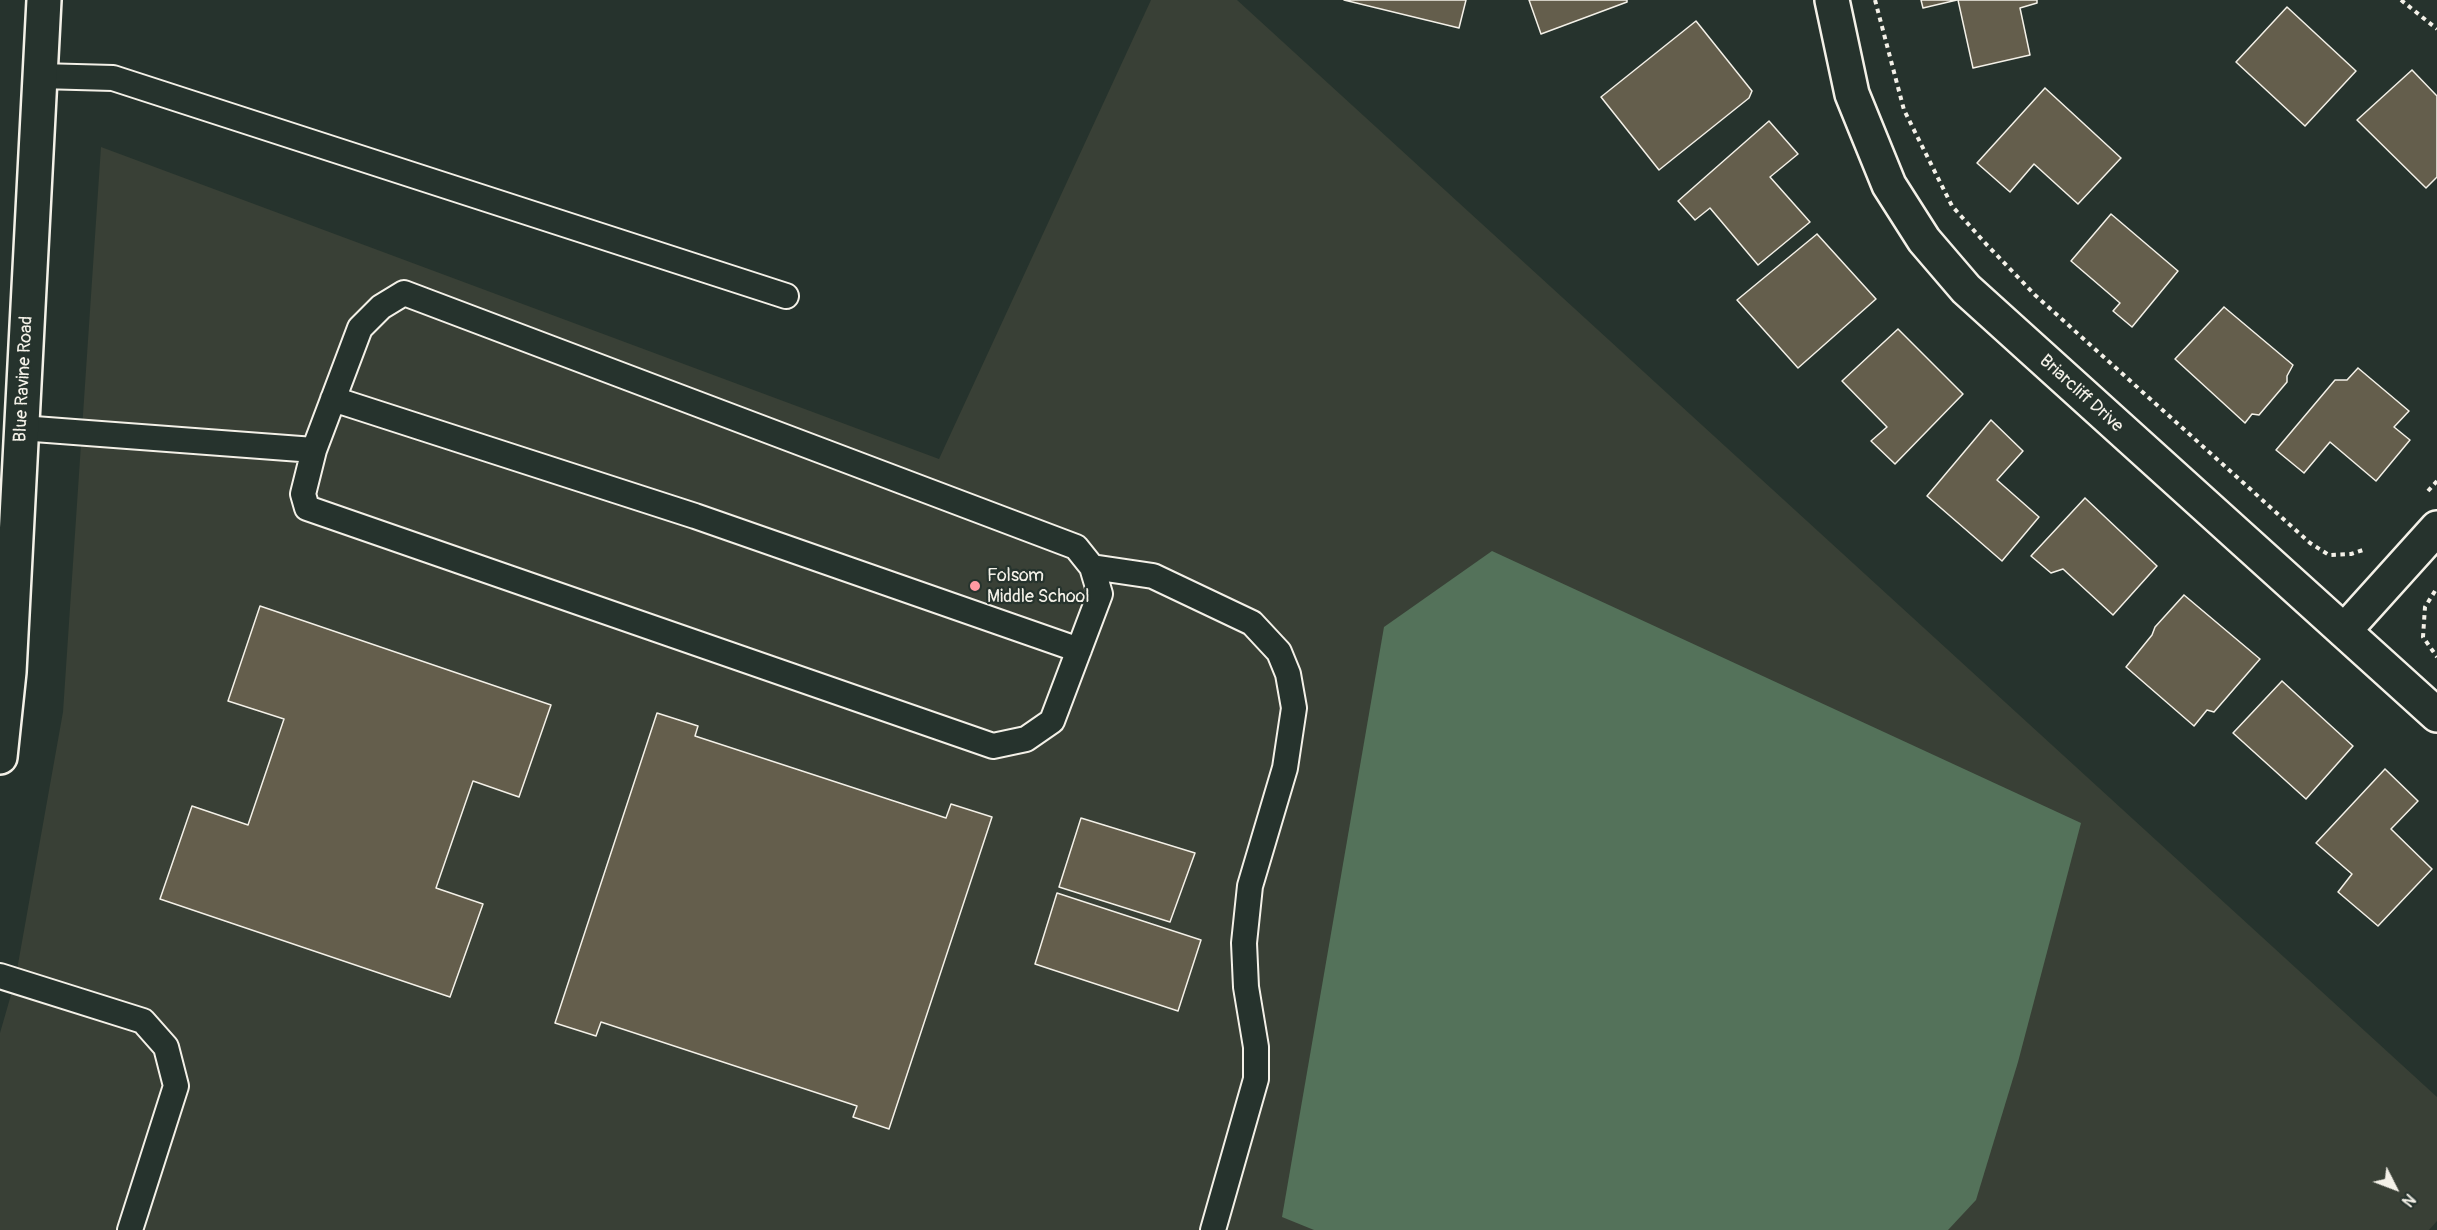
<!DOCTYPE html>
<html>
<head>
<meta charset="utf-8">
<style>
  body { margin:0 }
  #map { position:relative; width:2437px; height:1230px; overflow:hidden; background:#26332d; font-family:Pangolin,sans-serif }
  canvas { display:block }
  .north { position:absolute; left:2365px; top:1158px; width:60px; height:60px; -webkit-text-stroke:4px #26332d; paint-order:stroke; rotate:132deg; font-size:16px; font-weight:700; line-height:24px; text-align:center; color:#f4f1e8 }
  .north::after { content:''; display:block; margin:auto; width:21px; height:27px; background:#f4f1e8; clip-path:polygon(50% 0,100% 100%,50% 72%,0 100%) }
</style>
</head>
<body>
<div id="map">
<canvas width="2437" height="1230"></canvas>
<div class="north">N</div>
</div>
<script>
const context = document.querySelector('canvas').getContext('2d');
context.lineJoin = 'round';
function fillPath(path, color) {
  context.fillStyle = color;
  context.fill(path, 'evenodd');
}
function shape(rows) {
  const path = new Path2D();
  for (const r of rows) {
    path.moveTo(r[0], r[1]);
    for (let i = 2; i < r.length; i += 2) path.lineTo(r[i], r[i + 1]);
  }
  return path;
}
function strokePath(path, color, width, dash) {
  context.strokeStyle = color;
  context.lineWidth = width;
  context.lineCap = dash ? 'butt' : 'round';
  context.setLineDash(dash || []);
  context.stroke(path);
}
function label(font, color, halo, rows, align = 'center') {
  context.font = font + ' Pangolin,sans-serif';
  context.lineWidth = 4.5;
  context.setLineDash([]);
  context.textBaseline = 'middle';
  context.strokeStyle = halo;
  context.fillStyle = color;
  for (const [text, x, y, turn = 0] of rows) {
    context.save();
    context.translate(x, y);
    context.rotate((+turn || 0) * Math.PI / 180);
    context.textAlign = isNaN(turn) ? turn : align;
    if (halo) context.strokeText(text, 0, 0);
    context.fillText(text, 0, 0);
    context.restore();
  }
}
const built = shape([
  [1151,0,1237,0,2437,1097,2437,1221,2429,1230,0,1230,0,1033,15,981,63,712,101,147,939,459]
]);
const green = shape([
  [1492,551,2081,823,2018,1062,1976,1200,1948,1230,1314,1230,1282,1217,1384,627]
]);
const building = shape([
  [1344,0,1466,0,1459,28,1344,0],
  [1529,0,1627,0,1627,2,1541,34,1529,0],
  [1921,0,1957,0,1923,8,1921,0],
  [1958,0,2037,0,2037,3,2020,8,2030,55,1973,68,1958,0],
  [2287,7,2356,71,2305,126,2236,62,2287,7],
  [1696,21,1752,91,1749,98,1659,170,1601,97,1696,21],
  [2412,70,2437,96,2437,177,2426,188,2357,120,2412,70],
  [2045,88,2121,158,2078,204,2034,164,2010,192,1977,163,2045,88],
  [1769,121,1798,154,1770,177,1810,222,1758,265,1710,208,1695,220,1678,201,1769,121],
  [2111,214,2178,271,2132,327,2113,311,2120,303,2071,261,2111,214],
  [1817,234,1876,299,1798,368,1737,300,1817,234],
  [2224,307,2293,365,2287,376,2287,382,2259,415,2252,414,2245,423,2175,359,2224,307],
  [1898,329,1963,394,1895,464,1871,441,1887,427,1842,381,1898,329],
  [2358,368,2409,411,2394,427,2410,440,2376,481,2330,442,2304,473,2276,450,2335,380,2347,380,2358,368],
  [1991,420,2023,451,1997,480,2039,517,2002,561,1927,496,1991,420],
  [2085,498,2157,566,2113,615,2063,569,2051,573,2031,556,2085,498],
  [2184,595,2260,659,2214,712,2207,710,2194,726,2126,667,2152,635,2155,627,2184,595],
  [260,606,551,705,519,797,473,781,436,888,483,904,450,997,160,899,192,806,248,825,284,719,228,701,260,606],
  [2282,681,2353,746,2306,799,2233,733,2282,681],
  [657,713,698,726,695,736,946,818,951,804,992,817,889,1129,853,1117,857,1106,601,1022,596,1036,555,1023,657,713],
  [2385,769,2418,801,2391,829,2432,869,2378,926,2338,892,2352,874,2316,843,2385,769],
  [1081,818,1195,853,1170,922,1059,887,1081,818],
  [1057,893,1201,940,1178,1011,1035,964,1057,893]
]);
const path = shape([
  [1875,0,1904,110,1952,206,1986,244,2035,295,2310,543,2329,555,2351,554,2366,549],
  [2401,0,2437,29],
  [2428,491,2437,481],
  [2435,591,2425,607,2423,637,2437,657]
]);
const service = shape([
  [40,76,113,78,786,296],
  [333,399,695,516,1079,650],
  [21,428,314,450,360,328,381,307,404,293,1076,547,1092,567,1100,594,1052,721,1026,739,993,746,307,508,303,494,314,450],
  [1092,567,1153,576,1252,623,1279,652,1288,674,1294,708,1285,768,1250,886,1244,943,1246,987,1256,1047,1256,1079,1213,1230],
  [0,976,143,1021,166,1047,176,1086,130,1230]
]);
const minor = shape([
  [1832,0,1852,94,1889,185,1924,240,1966,289,2437,715],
  [2344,631,2437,528]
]);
const secondary = shape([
  [0,757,9,672,44,0]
]);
const markers = [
  [975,586,6,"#ff9aa2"]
];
const streetNames = [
  ["Blue Ravine Road",24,379,-87],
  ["Briarcliff Drive",2081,394,42]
];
const poiNames = [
  ["Folsom",987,576],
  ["Middle School",987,597]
];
fillPath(built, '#394036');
fillPath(green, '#54725a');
fillPath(building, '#645e4c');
strokePath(building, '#f4f1e8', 1.5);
strokePath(service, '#f4f1e8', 28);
strokePath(minor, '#f4f1e8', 38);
strokePath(secondary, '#f4f1e8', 38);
strokePath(path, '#f4f1e8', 4, [4.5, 4.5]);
strokePath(service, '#26332d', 24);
strokePath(minor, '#26332d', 33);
strokePath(secondary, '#26332d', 33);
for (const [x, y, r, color] of markers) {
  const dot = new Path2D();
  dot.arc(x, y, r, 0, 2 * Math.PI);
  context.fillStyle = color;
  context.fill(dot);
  strokePath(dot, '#26332d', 2);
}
label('18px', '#f4f1e8', '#26332d', streetNames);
label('18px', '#f4f1e8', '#26332d', poiNames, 'left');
</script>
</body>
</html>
